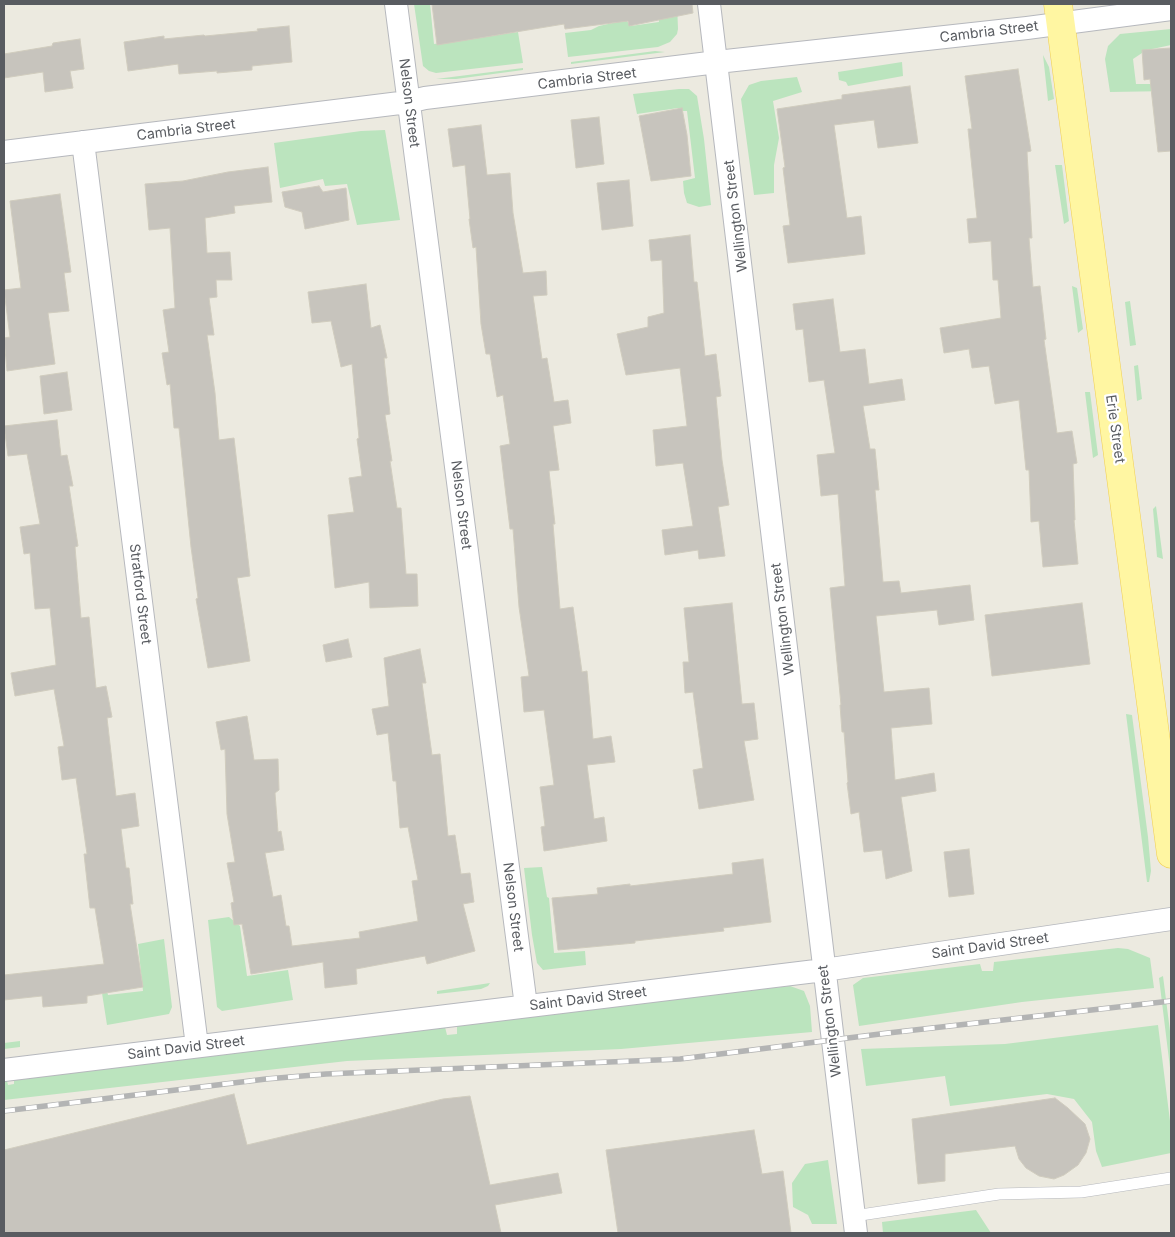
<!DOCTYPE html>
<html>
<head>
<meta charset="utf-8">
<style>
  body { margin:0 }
  #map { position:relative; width:1175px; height:1237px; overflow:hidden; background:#eceae0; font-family:Inter,sans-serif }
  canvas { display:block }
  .frame { position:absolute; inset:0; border:5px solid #595c61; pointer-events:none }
</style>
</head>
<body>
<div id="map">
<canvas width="1175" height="1237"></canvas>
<div class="frame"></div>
</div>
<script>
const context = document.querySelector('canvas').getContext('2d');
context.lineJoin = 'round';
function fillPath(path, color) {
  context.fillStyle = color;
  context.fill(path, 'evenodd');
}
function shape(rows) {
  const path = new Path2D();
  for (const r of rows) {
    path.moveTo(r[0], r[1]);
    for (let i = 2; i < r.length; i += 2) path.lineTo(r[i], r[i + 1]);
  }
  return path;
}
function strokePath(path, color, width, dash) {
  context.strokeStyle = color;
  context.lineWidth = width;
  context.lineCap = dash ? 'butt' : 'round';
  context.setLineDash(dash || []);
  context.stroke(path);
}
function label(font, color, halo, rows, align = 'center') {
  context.font = font + ' Inter,sans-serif';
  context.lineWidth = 4.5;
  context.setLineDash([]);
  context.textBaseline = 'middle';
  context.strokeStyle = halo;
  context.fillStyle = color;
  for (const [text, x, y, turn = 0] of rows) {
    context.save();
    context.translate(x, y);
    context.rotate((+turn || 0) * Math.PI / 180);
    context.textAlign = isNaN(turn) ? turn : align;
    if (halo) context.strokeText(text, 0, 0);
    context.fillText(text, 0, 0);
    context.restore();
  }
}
const green = shape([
  [414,4,430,4,434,44,518,32,523,63,436,73,429,71,423,66],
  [657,4,677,4,678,29,677,34,670,42,658,47,568,57,565,33,591,30,599,26,626,20,631,26,659,22],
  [1171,29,1171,45,1143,51,1142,53,1133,59,1136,84,1171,84,1171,91,1110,92,1105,59,1108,46,1120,34],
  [655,51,665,52,571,64,571,62],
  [1043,55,1049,67,1054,99,1048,101],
  [902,62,903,76,848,86,846,82,839,80,838,72],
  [523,68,523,70,456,79,436,79],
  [797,77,802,92,773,101,779,138,774,165,774,193,754,195,741,99,749,85,761,81],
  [679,89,689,89,697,96,704,139,711,205,699,207,687,203,684,193,683,181,695,178,687,111,680,111,678,108,637,114,633,94],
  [385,130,400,220,357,225,347,184,325,186,323,179,280,188,274,143,361,131],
  [1055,165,1062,165,1069,221,1064,224],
  [1072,286,1077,288,1083,329,1078,333],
  [1130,301,1136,345,1130,346,1125,302],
  [1138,365,1142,399,1137,401,1134,366],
  [1085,392,1090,392,1098,455,1093,458],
  [1156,506,1163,559,1157,557,1153,509],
  [1126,714,1132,715,1148,837,1151,871,1149,882,1147,882],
  [542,867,547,897,549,898,554,953,585,951,586,965,543,970,537,963,532,935,524,868],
  [229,917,240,926,247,976,288,970,293,1000,222,1011,217,1007,208,920],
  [164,939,172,1007,169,1014,107,1025,99,974,103,973,108,995,143,991,138,944],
  [1118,948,1128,949,1150,958,1154,988,1022,1002,859,1026,853,985,863,978,980,964,982,971,993,971,994,962],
  [1163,976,1171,1039,1171,1076,1159,978],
  [490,983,488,986,481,989,437,994,437,991],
  [790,986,804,991,810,1006,812,1032,621,1049,347,1061,4,1100,4,1081,7,1081,8,1085,14,1084,14,1080,445,1027,447,1035,457,1034,457,1026,580,1010],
  [1158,1025,1171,1129,1171,1153,1102,1167,1096,1151,1092,1122,1074,1099,1047,1094,950,1106,945,1076,866,1086,861,1049,1005,1044],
  [20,1041,20,1047,4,1049,4,1043],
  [828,1160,837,1224,812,1224,808,1215,793,1207,792,1183,805,1164],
  [976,1210,991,1233,883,1233,882,1222]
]);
const building = shape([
  [432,4,692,4,693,13,629,26,628,21,565,29,564,24,437,45,432,4],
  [289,26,292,62,252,66,252,70,217,73,217,71,179,74,178,64,128,71,124,42,164,36,164,39,204,35,205,36,258,31,257,29,289,26],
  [80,39,84,69,70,71,73,88,45,92,43,72,4,78,4,54,52,46,53,43,80,39],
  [1171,48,1171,151,1158,152,1150,79,1144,80,1142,50,1171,48],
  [1018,69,1031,151,1027,152,1032,238,1029,238,1033,287,1040,286,1046,339,1044,340,1057,433,1072,431,1077,463,1073,464,1075,520,1074,520,1078,564,1043,567,1039,521,1031,522,1029,470,1026,470,1019,400,995,404,989,366,972,368,969,349,944,353,940,328,1001,318,998,280,993,280,991,241,969,243,967,219,977,218,968,129,972,129,965,76,1018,69],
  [910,86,918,143,878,148,874,120,834,125,847,218,861,216,865,254,788,263,783,226,790,225,783,168,785,167,777,109,842,99,842,95,910,86],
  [682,108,687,135,691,176,651,181,639,116,682,108],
  [599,117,604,164,576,168,571,120,599,117],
  [481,125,487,175,510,173,513,213,523,273,546,271,547,295,533,296,542,359,547,358,554,402,568,400,571,423,553,426,559,470,549,471,555,524,553,524,560,609,573,607,582,672,587,671,593,739,611,736,615,762,587,765,594,819,604,817,607,841,544,851,541,827,545,826,540,787,554,785,544,710,524,712,521,677,529,676,519,607,513,529,510,529,500,446,510,444,503,395,497,397,490,354,486,354,481,324,476,247,473,248,469,219,470,219,465,165,453,167,448,129,481,125],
  [268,167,272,202,234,206,235,213,205,218,207,253,230,252,232,280,216,280,217,297,209,298,214,335,207,335,215,393,219,440,234,438,250,576,237,578,250,661,208,668,196,599,198,598,191,547,179,428,174,428,170,384,167,385,162,353,169,352,163,310,175,308,170,228,149,230,145,184,183,181,228,172,268,167],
  [629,180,633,226,602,230,597,183,629,180],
  [319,186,323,192,346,188,349,220,305,229,302,212,285,207,282,192,319,186],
  [60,194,71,272,64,273,69,311,48,313,55,364,7,371,4,338,10,337,4,290,21,288,10,201,60,194],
  [690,235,694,282,697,282,705,356,716,354,721,396,716,397,722,460,729,505,718,507,725,556,699,559,698,550,665,555,662,530,693,526,683,463,656,466,653,430,687,426,680,368,626,375,617,334,648,327,648,317,664,313,662,260,651,261,649,240,690,235],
  [366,284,371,328,380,325,387,358,384,358,390,414,385,415,392,461,390,461,397,508,401,508,406,574,417,574,418,606,370,608,369,582,335,588,328,515,354,512,349,478,362,476,357,439,359,438,352,364,341,367,331,321,312,323,308,292,366,284],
  [833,299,840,352,865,349,869,384,902,379,905,400,863,406,870,449,875,449,879,490,875,490,883,582,899,581,901,593,970,585,974,620,939,625,937,610,876,616,884,692,929,688,932,724,891,728,895,780,934,773,936,791,901,797,912,871,886,879,882,850,864,852,859,812,851,814,847,783,848,782,844,732,842,732,840,705,841,705,830,588,845,586,838,494,821,496,817,455,835,453,824,380,809,382,803,329,796,330,793,304,833,299],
  [67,372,72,410,44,414,40,376,67,372],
  [57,420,61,456,67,455,73,486,69,486,78,546,75,547,81,618,89,617,96,688,106,686,112,717,107,718,116,796,135,793,139,826,121,829,126,868,129,868,133,904,130,904,143,987,87,996,87,1003,43,1007,42,996,4,1000,4,975,104,964,95,908,90,908,84,854,87,854,76,778,62,780,58,747,64,746,54,689,15,696,11,673,56,665,50,608,35,609,30,553,24,554,20,527,40,524,27,454,8,456,4,426,57,420],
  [732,603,742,704,754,703,758,739,744,741,754,800,699,809,693,770,703,768,693,692,685,693,683,662,689,662,684,608,732,603],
  [1082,603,1090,664,992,676,985,615,1082,603],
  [348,639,352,657,326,662,323,645,348,639],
  [420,649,426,683,422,683,432,755,440,754,448,836,455,835,461,874,470,873,474,902,463,904,475,951,427,964,425,956,356,969,357,984,325,988,323,962,251,974,242,924,234,925,231,903,234,902,227,863,235,862,227,814,225,749,221,750,216,722,247,716,254,760,278,759,279,790,275,793,278,832,281,831,284,850,265,853,273,897,281,895,286,926,289,926,292,946,360,938,359,932,418,921,412,881,418,880,408,827,400,828,396,781,393,781,388,733,377,735,372,709,389,706,384,658,420,649],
  [969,849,974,894,949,897,944,852,969,849],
  [763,859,771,922,723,928,724,931,635,941,635,943,558,950,552,898,598,894,597,888,630,884,630,886,733,874,732,863,763,859],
  [234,1094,247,1145,443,1099,470,1096,490,1185,558,1173,562,1193,495,1205,501,1233,4,1233,4,1150,234,1094],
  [1055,1098,1068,1108,1085,1124,1090,1139,1086,1153,1078,1165,1064,1175,1054,1179,1039,1176,1026,1168,1019,1159,1015,1146,945,1154,945,1181,918,1184,912,1119,1055,1098],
  [754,1130,762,1174,783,1171,791,1233,618,1233,606,1150,754,1130]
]);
const lane = shape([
  [854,1216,999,1194,1081,1192,1171,1178]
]);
const street = shape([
  [396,4,526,1006],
  [709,4,856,1233],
  [83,142,197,1046],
  [4,152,408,102,425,98,717,62,1027,28,1171,9],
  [4,1070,824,970,1171,919]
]);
const primary = shape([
  [1058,4,1171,854]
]);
const rail = shape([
  [4,1111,266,1079,326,1074,680,1059,888,1033,1171,1001]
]);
const streetNames = [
  ["Cambria Street",989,32,-7],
  ["Cambria Street",587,79,-7],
  ["Nelson Street",409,103,83],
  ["Cambria Street",186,130,-7],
  ["Wellington Street",736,216,-97],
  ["Erie Street",1115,429,82],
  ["Nelson Street",461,505,83],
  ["Stratford Street",140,594,83],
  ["Wellington Street",783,619,-97],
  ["Nelson Street",513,907,83],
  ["Saint David Street",990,946,-8],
  ["Saint David Street",588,999,-7],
  ["Wellington Street",830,1021,-97],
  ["Saint David Street",186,1048,-7]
];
fillPath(green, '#bbe4be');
fillPath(building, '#c7c4bd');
strokePath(building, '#d0ccbe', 1);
strokePath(lane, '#b6b8bd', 12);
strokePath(street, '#b6b8bd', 24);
strokePath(primary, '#f1cf54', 29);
strokePath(lane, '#fff', 11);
strokePath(street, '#fff', 22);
strokePath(primary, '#fff6a2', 28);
strokePath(rail, '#b3b4b4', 5.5);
strokePath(rail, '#fff', 4, [11]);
label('14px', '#595c61', '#fff', streetNames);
</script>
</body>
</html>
